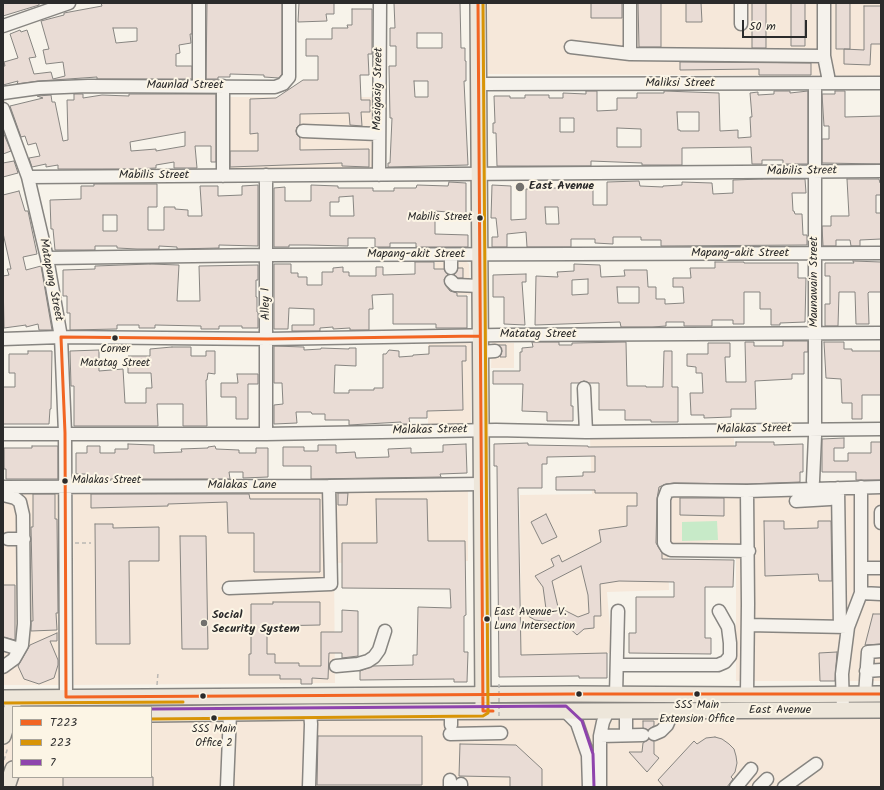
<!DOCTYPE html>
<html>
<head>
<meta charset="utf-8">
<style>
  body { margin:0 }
  #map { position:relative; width:884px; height:790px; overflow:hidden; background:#f7f3ea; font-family:Kalam,sans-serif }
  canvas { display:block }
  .frame { position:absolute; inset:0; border:4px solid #2b2b2b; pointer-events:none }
  .legend { position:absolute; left:12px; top:706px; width:140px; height:72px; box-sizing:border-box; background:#fcf5e5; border:1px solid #a8a49b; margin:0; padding:5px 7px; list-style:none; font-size:12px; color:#2b2b2b }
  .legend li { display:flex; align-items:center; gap:8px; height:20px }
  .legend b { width:20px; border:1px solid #a8a49b }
  .scale { position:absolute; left:742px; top:20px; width:65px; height:18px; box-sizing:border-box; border:2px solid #2b2b2b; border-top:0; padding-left:5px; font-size:12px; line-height:14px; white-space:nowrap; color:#2b2b2b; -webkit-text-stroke:3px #fcf5e5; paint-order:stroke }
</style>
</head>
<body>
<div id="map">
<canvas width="884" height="790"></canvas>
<div class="frame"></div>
<ul class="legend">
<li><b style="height:5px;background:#f26522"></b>T223</li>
<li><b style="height:5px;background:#d89406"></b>223</li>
<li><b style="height:5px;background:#8e44ad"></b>7</li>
</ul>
<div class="scale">50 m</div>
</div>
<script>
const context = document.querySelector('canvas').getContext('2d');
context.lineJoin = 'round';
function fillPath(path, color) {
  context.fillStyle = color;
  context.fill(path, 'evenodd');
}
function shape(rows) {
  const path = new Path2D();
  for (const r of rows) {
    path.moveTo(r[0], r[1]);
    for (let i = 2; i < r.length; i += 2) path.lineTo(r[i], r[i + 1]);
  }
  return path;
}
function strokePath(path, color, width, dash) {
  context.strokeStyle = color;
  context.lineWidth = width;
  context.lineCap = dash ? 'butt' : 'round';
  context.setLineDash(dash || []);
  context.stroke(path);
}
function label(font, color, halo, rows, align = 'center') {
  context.font = font + ' Kalam,sans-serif';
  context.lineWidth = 4;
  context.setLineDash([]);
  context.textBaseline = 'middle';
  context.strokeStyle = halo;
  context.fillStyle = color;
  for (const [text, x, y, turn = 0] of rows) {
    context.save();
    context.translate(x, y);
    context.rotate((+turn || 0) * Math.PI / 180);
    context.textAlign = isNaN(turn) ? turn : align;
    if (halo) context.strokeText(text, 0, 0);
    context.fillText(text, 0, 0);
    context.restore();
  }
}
const built = shape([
  [488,3,881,3,881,76,488,74],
  [224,97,374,97,374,169,225,170],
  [466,261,469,264,470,295,435,295,435,262],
  [492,342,514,343,514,368,491,368],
  [471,343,471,424,428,424,428,344],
  [590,438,734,438,735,493,881,494,881,681,736,681,736,558,668,556,669,590,607,592,612,653,521,655,520,495,592,494],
  [468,486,468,561,334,563,335,683,74,685,73,492],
  [61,490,60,685,3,685,3,491],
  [619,701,881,701,881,787,3,787,3,706,66,705,587,703],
  [13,707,151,707,151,777,13,777]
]);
const green = shape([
  [717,521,718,540,682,541,682,522]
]);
const building = shape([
  [3,3,39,3,39,5,3,16,3,3],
  [101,3,192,3,192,34,190,34,191,43,179,45,180,53,176,54,176,66,192,66,192,79,97,79,97,77,39,81,17,84,18,81,3,85,3,66,5,66,4,62,18,58,10,34,20,30,21,32,27,30,36,57,29,58,34,74,51,72,53,79,65,76,63,62,46,64,43,50,49,49,41,21,64,15,64,13,102,6,101,3],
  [113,28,137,28,137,41,116,43,113,28],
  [207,3,282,3,282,74,279,78,264,77,264,75,230,74,230,77,218,77,218,79,206,79,207,3],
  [299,3,334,3,334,14,326,14,327,21,298,22,299,3],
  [394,3,460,3,461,48,465,48,465,61,466,61,466,81,464,81,468,165,388,167,388,163,390,163,392,118,390,118,389,66,396,66,396,46,390,46,390,28,395,28,394,3],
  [417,33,442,33,442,48,417,48,417,33],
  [414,81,428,81,428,97,415,97,414,81],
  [591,3,622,3,622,18,591,18,591,3],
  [638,3,661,3,661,47,639,47,638,3],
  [686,3,701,3,702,22,686,22,686,3],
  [752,3,766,3,766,48,752,48,752,3],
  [791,3,805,3,805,46,791,46,791,3],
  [836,3,850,3,850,49,836,49,836,3],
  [864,6,881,6,881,44,871,44,870,65,844,64,844,49,864,50,864,6],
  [352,9,372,9,372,54,368,54,369,75,360,75,361,100,370,100,370,112,361,112,362,126,350,125,349,113,300,114,300,124,297,127,296,131,297,135,300,138,300,150,369,149,369,167,342,166,342,163,230,167,230,151,258,151,258,133,250,134,250,99,276,98,303,80,318,80,318,56,306,56,306,39,332,39,332,28,348,28,347,25,352,25,352,9],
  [680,62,811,63,811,75,759,75,759,69,680,70,680,62],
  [586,91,597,91,597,111,617,110,617,98,637,98,637,93,664,93,664,91,719,93,720,131,738,130,738,138,751,137,750,117,752,117,750,93,758,92,758,95,774,94,774,91,790,91,790,93,808,91,808,164,783,164,783,160,762,160,762,164,752,164,751,147,682,148,682,165,642,165,642,163,591,161,591,166,497,166,496,133,493,133,493,123,495,123,494,96,510,96,510,98,525,98,525,95,549,95,549,98,563,98,563,93,586,94,586,91],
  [677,112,699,112,699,131,680,131,680,130,678,130,677,112],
  [560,118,574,118,574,132,560,132,560,118],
  [617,128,641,129,641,147,617,147,617,128],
  [835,91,845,91,845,117,881,116,881,164,822,163,822,139,829,139,829,126,824,126,822,94,835,94,835,91],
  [74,94,83,94,83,98,102,95,129,96,129,94,216,94,216,162,211,162,211,146,195,146,197,168,174,168,174,162,156,165,156,168,135,169,58,169,58,165,46,167,46,164,32,167,29,158,40,156,36,143,28,145,25,136,21,137,10,106,43,98,37,96,51,95,52,102,55,102,63,141,68,140,67,100,74,100,74,94],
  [185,132,185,146,156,151,156,149,131,151,130,142,185,132],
  [3,132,11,151,3,154,3,132],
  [14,161,18,173,3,177,3,163,14,161],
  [762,179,805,179,806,193,792,193,793,211,794,211,795,214,802,214,803,235,807,235,807,245,661,246,661,240,641,240,641,237,613,237,613,244,595,243,595,239,571,239,571,247,527,247,526,232,507,234,507,247,492,247,492,237,498,237,496,218,491,218,492,185,511,186,511,220,526,219,526,189,558,188,558,184,569,185,569,187,593,188,593,205,607,205,607,182,639,181,640,186,663,187,663,186,682,185,682,182,712,183,713,194,733,193,733,180,762,179],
  [545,207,558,207,559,224,546,224,545,207],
  [847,179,879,179,880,183,881,183,881,195,876,195,876,213,881,213,881,239,860,240,860,246,851,246,850,240,836,240,836,246,823,246,822,226,831,226,831,216,849,216,847,179],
  [449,182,466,183,466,214,448,214,448,212,435,211,435,234,468,235,468,247,416,247,416,243,390,243,390,247,375,247,375,238,348,238,348,246,307,245,289,245,289,247,274,247,274,188,285,187,285,201,311,201,311,185,338,186,338,188,373,188,373,191,394,191,394,188,416,188,417,185,448,186,449,182],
  [353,196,354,216,330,216,330,202,339,202,339,197,353,196],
  [94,184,157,184,157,207,148,207,148,230,164,230,164,207,175,207,175,209,188,210,188,216,202,216,200,186,218,186,218,196,242,195,242,186,258,185,258,246,219,245,219,248,177,249,177,247,159,246,159,249,137,249,117,248,117,246,95,246,95,250,55,250,53,229,51,229,50,200,81,199,81,186,94,186,94,184],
  [103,215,117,215,117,231,103,231,103,215],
  [19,191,25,211,28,211,37,254,23,257,26,270,41,266,52,330,39,330,38,324,26,327,26,325,4,328,3,276,9,275,7,269,11,269,3,233,3,195,19,191],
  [853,261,881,262,881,292,869,292,868,293,869,324,856,324,855,292,839,292,838,326,825,326,825,304,830,304,830,276,825,276,825,263,854,263,853,261],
  [415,262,434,262,434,269,444,269,448,275,444,279,446,286,450,291,457,293,457,296,467,296,467,328,436,328,436,324,393,324,393,294,372,295,373,309,369,309,369,330,350,330,350,328,333,329,333,327,320,328,320,331,292,331,292,325,314,325,314,309,289,308,288,329,274,329,274,264,291,264,291,273,298,273,298,277,307,277,307,285,322,285,322,272,333,272,333,268,343,267,343,272,349,272,349,276,376,276,376,267,383,267,383,275,415,274,415,262],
  [715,262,744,262,744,263,798,263,798,278,806,278,805,322,780,323,780,325,771,325,771,309,760,309,760,292,744,292,744,324,733,324,733,320,712,320,712,326,684,326,684,322,666,322,666,326,652,327,621,327,620,322,535,325,536,276,558,277,557,272,574,271,574,264,600,265,601,277,625,276,624,270,647,270,648,287,656,287,656,299,665,299,665,304,684,303,683,287,673,287,673,278,691,278,690,268,715,268,715,262],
  [588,279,588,294,572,295,572,280,588,279],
  [617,287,639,287,639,303,618,303,617,287],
  [150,264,179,265,177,301,200,301,199,266,258,265,258,280,256,280,256,297,257,297,257,312,258,312,258,328,242,328,242,326,219,326,219,329,201,329,201,326,155,325,155,328,139,328,139,325,117,325,117,329,70,330,70,313,67,313,67,296,63,296,63,270,95,269,95,266,150,264],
  [458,268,463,268,463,278,458,278,454,275,458,268],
  [526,274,526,282,522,282,525,325,504,324,504,297,493,297,493,275,526,274],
  [783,341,808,341,808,352,804,352,804,374,792,374,792,379,755,381,756,409,731,409,731,417,704,418,704,415,691,415,690,393,703,393,702,373,696,373,696,367,687,366,687,354,708,354,708,343,730,343,730,357,725,357,726,382,746,382,745,342,754,342,754,346,783,346,783,341],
  [532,342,559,342,559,345,572,345,572,343,626,342,627,386,646,386,646,387,663,387,664,351,672,351,672,387,678,387,678,422,651,422,651,420,625,420,625,410,599,410,599,383,589,383,584,381,579,383,571,383,571,406,573,406,573,421,547,421,547,412,522,411,523,384,493,384,493,371,520,371,520,352,522,352,522,348,533,347,532,342],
  [824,342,844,342,844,349,852,349,852,351,881,351,881,395,862,395,862,419,852,419,852,403,842,403,841,379,826,378,824,342],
  [499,345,506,345,506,357,500,357,502,351,499,345],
  [274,346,304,347,304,350,321,349,321,348,349,349,349,348,356,348,356,366,335,365,334,393,349,393,349,390,374,390,374,388,383,388,383,354,386,354,389,350,399,351,399,357,413,356,413,355,429,354,429,346,466,346,466,361,462,361,463,410,427,411,427,418,409,418,410,424,401,424,401,422,349,425,349,420,325,420,325,414,312,414,311,412,296,412,297,423,274,424,274,405,283,404,282,383,274,383,274,346],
  [172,347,191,347,191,356,206,356,206,351,215,351,215,374,208,373,207,380,206,380,207,426,183,426,183,404,157,404,158,426,74,426,74,386,71,386,70,351,99,350,99,371,123,369,125,403,146,403,146,388,152,388,151,373,128,373,128,356,150,356,150,349,172,347],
  [28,351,52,351,51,409,50,409,49,424,3,424,3,387,15,387,15,373,9,373,9,354,28,354,28,351],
  [237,374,258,374,258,384,248,384,248,419,236,419,236,397,221,397,221,383,238,383,237,374],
  [844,438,844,448,834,448,834,461,848,461,848,453,871,453,871,442,881,442,881,480,856,480,856,472,822,472,822,439,844,438],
  [736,442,774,442,774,445,803,444,803,472,800,472,800,482,747,484,674,483,666,484,659,487,657,499,656,543,662,553,662,559,734,560,733,587,705,587,705,638,711,638,711,654,629,653,629,633,636,633,636,597,674,597,674,582,619,581,600,584,601,616,594,616,594,628,584,629,577,635,566,625,558,623,535,620,528,616,536,609,546,609,543,587,535,576,554,566,551,559,559,555,562,562,601,542,599,530,627,526,627,506,637,506,637,493,595,493,595,490,556,490,556,477,583,476,583,472,595,472,595,456,547,457,547,464,542,464,542,488,518,488,521,655,607,653,607,678,579,678,579,676,499,677,497,466,494,466,494,444,528,443,528,445,588,446,588,447,736,446,736,442],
  [581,566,588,595,589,613,578,617,558,607,552,581,581,566],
  [128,444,154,445,154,453,182,452,181,449,208,448,208,447,215,446,216,449,239,450,239,453,256,453,256,448,268,448,268,477,243,478,243,472,229,472,230,479,90,479,89,474,76,474,76,453,87,453,87,446,100,446,100,453,115,453,115,449,128,449,128,444],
  [466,444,467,473,440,474,441,477,311,479,311,466,283,466,283,447,304,447,304,451,318,451,318,445,336,445,336,453,355,452,356,458,389,457,388,449,411,448,411,453,443,452,443,445,466,444],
  [32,446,58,446,58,479,6,479,6,469,4,469,4,448,32,448,32,446],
  [338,493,348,493,347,505,338,505,338,493],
  [33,494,55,494,55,519,57,519,58,613,56,613,57,630,31,631,31,621,33,621,31,527,33,527,33,494],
  [91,494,249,494,250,499,320,499,320,572,254,572,254,533,228,533,227,502,168,504,168,506,91,508,91,494],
  [680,498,724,498,724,516,680,515,680,498],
  [376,499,427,499,428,541,465,541,466,615,464,616,464,652,468,652,467,682,454,682,454,679,360,680,360,671,373,666,413,665,413,655,417,655,418,607,451,608,450,589,342,588,342,543,377,543,376,499],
  [546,514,557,537,542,544,531,522,546,514],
  [764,521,784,521,784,529,818,528,818,521,831,521,832,581,819,581,818,574,765,576,764,521],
  [95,524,113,524,113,528,159,527,159,561,129,561,130,644,96,644,95,524],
  [180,536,206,536,208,649,182,649,180,536],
  [3,585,15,585,15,640,3,637,3,585],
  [273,602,320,602,320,625,267,626,267,654,275,654,275,663,299,663,299,666,321,666,321,632,342,632,342,610,358,611,358,656,342,658,342,653,329,653,328,679,312,678,312,684,301,684,301,679,280,679,280,675,249,675,249,654,251,654,251,604,273,604,273,602],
  [873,614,881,614,881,644,865,645,873,614],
  [57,633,57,641,50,641,58,660,58,665,54,678,39,684,24,679,18,666,30,645,57,633],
  [837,652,835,681,820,681,819,653,837,652],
  [643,721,654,721,654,726,648,730,643,728,643,721],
  [318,736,422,736,422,785,317,785,318,736],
  [715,737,722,739,729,744,734,749,736,756,737,763,735,772,731,777,733,779,727,787,664,787,658,780,694,741,697,744,706,738,715,737],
  [649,739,654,741,654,754,659,758,647,772,629,752,642,752,643,743,649,739],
  [460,744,516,745,542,769,542,787,510,787,510,777,459,776,460,744],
  [63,777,153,777,153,787,63,787,63,777]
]);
const path = shape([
  [75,543,91,543],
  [157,685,158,673],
  [4,760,8,747]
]);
const minor = shape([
  [630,3,630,54],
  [741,3,741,24],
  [3,26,69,3],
  [571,47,630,54,824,56,824,3],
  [824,56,828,76,829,83],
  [479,84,881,83],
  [199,86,199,3],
  [223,86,223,176],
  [3,93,39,88,88,86,275,87,283,84,289,77,289,3],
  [3,109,28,177,47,258,61,337,65,433,66,697],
  [303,131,378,134],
  [266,175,266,434],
  [379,175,380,3],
  [28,177,881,171],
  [47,258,266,255,881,253],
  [451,268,451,255],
  [451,281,455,285,480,286],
  [3,339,61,337,267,339,500,335,881,333],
  [480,352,495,351],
  [584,388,586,432],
  [3,434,266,434,496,430,586,432,881,429],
  [813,481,815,436,815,84],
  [3,487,329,486,481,484],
  [838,488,840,627],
  [3,495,15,498,20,502,23,515,24,624,22,645,14,659,3,667],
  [796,501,830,499],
  [881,512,881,523],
  [8,539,24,539],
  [749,551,671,550,667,548,664,543,664,499,667,491,675,490,747,491,881,487],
  [861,568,881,568],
  [229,588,331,584,329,486],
  [861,593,881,594],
  [748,625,847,627],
  [3,644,19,649],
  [617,665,718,665,725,662,730,656,730,643,728,627,719,611],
  [336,666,358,664,368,661,374,657,379,650,385,631],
  [866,671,881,670],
  [616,695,618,611],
  [747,695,748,604,747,491],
  [865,695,868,652,881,651],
  [843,710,842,674,848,627,861,593,861,487],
  [565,711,577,723,588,755,589,787],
  [451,725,451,711],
  [450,734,501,733],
  [654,734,661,731,667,725,673,711],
  [626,735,626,711],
  [600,736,643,735],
  [450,780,450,787],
  [227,786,230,713],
  [309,787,311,724,310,712],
  [461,787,461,784],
  [600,787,600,736,603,722,608,711],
  [736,787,751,769],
  [759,787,767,779],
  [784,787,816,764]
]);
const major = shape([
  [478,3,483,704],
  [3,698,573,694,747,695,881,694],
  [151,714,310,712,881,710],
  [3,736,15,698],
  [7,787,13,769]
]);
const pathBridge = shape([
  [499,684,499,718]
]);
const bus1 = shape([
  [478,3,483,711,493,711],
  [480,336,267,339,61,337,65,433,66,697,573,694,881,694]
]);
const bus2 = shape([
  [3,703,183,702],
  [151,719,483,716,488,713,483,3]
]);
const bus3 = shape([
  [151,709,566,706,582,721,593,754,594,787]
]);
const markers = [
  [520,187,5,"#72716e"],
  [480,218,3.5,"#2b2b2b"],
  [115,338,3.5,"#2b2b2b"],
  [65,481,3.5,"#2b2b2b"],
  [487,619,3.5,"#2b2b2b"],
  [204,623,4,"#72716e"],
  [579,694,3.5,"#2b2b2b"],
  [697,694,3.5,"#2b2b2b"],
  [203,696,3.5,"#2b2b2b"],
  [214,718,3.5,"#2b2b2b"]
];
const busNames = [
  ["Mabilis Street",472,218,"right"],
  ["Corner",115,350],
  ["Matatag Street",115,364],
  ["Malakas Street",72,481,"left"],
  ["East Avenue–V.",494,613,"left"],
  ["Luna Intersection",494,627,"left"],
  ["SSS Main",697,706],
  ["Extension Office",697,720],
  ["SSS Main",214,730],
  ["Office 2",214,744]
];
const streetNames = [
  ["Maliksi Street",680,84],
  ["Maunlad Street",185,86],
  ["Masigasig Street",379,89,-89],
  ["Mabilis Street",802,172,-1],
  ["Mabilis Street",154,176],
  ["Mapang-akit Street",740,254],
  ["Mapang-akit Street",416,255],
  ["Matapang Street",50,280,79],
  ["Maunawain Street",815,282,-90],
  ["Alley 1",267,304,-91],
  ["Matatag Street",538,335],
  ["Malakas Street",754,430,-1],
  ["Malakas Street",430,431,-1],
  ["Malakas Lane",242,486],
  ["East Avenue",780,711]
];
const poiNames = [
  ["East Avenue",529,187],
  ["Social",212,616],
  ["Security System",212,630]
];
fillPath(built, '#f6e8da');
fillPath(green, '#c7eac8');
fillPath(building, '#e9dcd5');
strokePath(building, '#878581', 1);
strokePath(minor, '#878581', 15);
strokePath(major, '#878581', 18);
strokePath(path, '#bbb8b4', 1.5, [4, 3]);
strokePath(minor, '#f5f2ec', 12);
strokePath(major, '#ede6da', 15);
strokePath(pathBridge, '#bbb8b4', 1.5, [4, 3]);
strokePath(bus1, '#f26522', 3);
strokePath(bus2, '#d89406', 3);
strokePath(bus3, '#8e44ad', 3);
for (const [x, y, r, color] of markers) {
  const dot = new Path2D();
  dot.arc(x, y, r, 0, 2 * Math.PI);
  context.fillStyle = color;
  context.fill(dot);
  strokePath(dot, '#fcf5e5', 1.5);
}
label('11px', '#2b2b2b', '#fcf5e5', busNames);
label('12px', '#2b2b2b', '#fcf5e5', streetNames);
label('bold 12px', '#2b2b2b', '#fcf5e5', poiNames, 'left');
</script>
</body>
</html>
